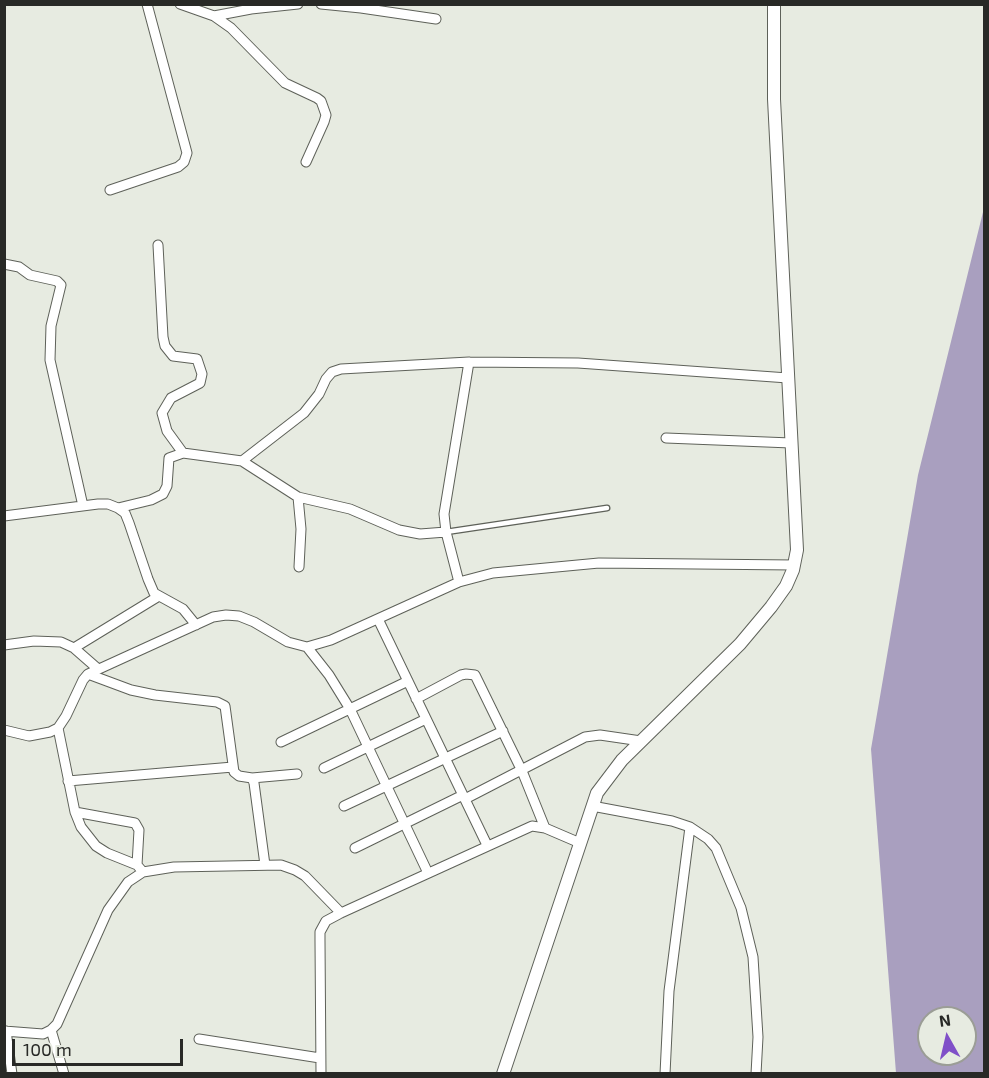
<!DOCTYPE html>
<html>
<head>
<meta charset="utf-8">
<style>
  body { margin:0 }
  #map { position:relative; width:989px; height:1078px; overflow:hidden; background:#e7ebe1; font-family:"Exo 2",sans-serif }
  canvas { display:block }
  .frame { position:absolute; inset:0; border:6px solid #282926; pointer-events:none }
  .north { position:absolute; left:917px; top:1006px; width:60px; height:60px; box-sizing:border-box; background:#e7ebe1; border:2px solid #9b9d96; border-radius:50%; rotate:352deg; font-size:16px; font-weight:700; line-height:24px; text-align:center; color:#282926 }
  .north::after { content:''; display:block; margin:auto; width:21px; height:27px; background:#804fc8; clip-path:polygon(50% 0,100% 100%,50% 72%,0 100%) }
  .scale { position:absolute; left:12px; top:1039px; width:171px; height:27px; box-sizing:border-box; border:3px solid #282926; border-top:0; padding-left:8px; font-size:18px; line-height:21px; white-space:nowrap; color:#282926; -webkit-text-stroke:4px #e7ebe1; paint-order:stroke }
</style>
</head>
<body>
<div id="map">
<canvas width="989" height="1078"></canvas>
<div class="frame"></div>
<div class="north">N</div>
<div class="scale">100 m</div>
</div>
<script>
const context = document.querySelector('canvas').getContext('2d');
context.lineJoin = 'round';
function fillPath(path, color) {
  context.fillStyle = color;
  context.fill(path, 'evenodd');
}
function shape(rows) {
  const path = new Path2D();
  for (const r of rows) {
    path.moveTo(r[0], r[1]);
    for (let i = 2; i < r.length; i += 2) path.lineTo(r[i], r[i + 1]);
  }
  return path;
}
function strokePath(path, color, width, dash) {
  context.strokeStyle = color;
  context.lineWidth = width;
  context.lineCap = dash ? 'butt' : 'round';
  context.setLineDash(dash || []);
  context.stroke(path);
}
const water = shape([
  [984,208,984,1073,896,1073,871,749,918,475],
  [929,1018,965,1018,965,1054,929,1054]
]);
const service = shape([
  [446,532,607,508]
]);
const minor = shape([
  [180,4,214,16,231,28,285,83,317,98,321,101,326,115,324,122,306,162],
  [321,4,361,8,436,19],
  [214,16,251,9,298,4],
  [110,190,178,167,184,162,187,153,147,4],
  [158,245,163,337,165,346,173,356,197,359,202,374,200,383,171,398,162,413,167,431,183,453],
  [4,264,19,267,30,275,57,281,61,285,51,326,50,360,83,506],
  [666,438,791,443],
  [242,461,304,413,319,394,326,379,332,372,341,369,469,362,578,363,788,378],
  [298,497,301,529,299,567],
  [118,508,151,500,163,494,167,486,169,458,183,453,242,461,298,497,350,509,399,530,420,534,446,532],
  [4,516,98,504,108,504,118,508,125,513,129,523,148,579,154,593,183,609,196,625],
  [459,582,446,532,444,514,469,362],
  [378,619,487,845],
  [4,645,34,641,61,642,74,648,98,669],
  [307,647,329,675,350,709,428,873],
  [74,648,159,596],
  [88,674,131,690,155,695,217,702,225,706,234,772,239,776,252,778,254,783,265,865],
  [416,699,461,675,466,674,475,675,522,771,545,828],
  [58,728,75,812,81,827,96,846,107,853,137,865,143,872],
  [4,730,29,736,50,732,58,728,66,716,83,680,88,674,213,617,226,615,239,616,254,622,288,642,307,647,331,640,459,582,493,573,599,563,794,565],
  [281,742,408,681],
  [324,768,426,719],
  [252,778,297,774],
  [68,781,233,767],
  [465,799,585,737,600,735,641,741],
  [344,806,503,731],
  [592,806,672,821,690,827,708,839,716,848,741,908,753,957,758,1037,756,1074],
  [75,812,135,823,139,830,137,865],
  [355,848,463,795],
  [51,1030,64,1074],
  [4,1031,43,1034,51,1030,57,1024,108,910,128,882,143,872,174,867,281,865,295,870,305,876,341,913],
  [6,1031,12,1074],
  [199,1039,320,1058],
  [321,1074,320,941,320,932,326,921,341,913,532,826,545,828,580,843],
  [665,1074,669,991,690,827]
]);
const tertiary = shape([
  [503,1074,597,793,622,760,740,644,771,607,786,586,793,570,797,550,774,99,774,4]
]);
fillPath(water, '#a99fbf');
strokePath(service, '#5e6159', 7);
strokePath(minor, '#5e6159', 11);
strokePath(tertiary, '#5e6159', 14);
strokePath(service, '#fff', 4.5);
strokePath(minor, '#fff', 9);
strokePath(tertiary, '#fff', 12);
</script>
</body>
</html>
